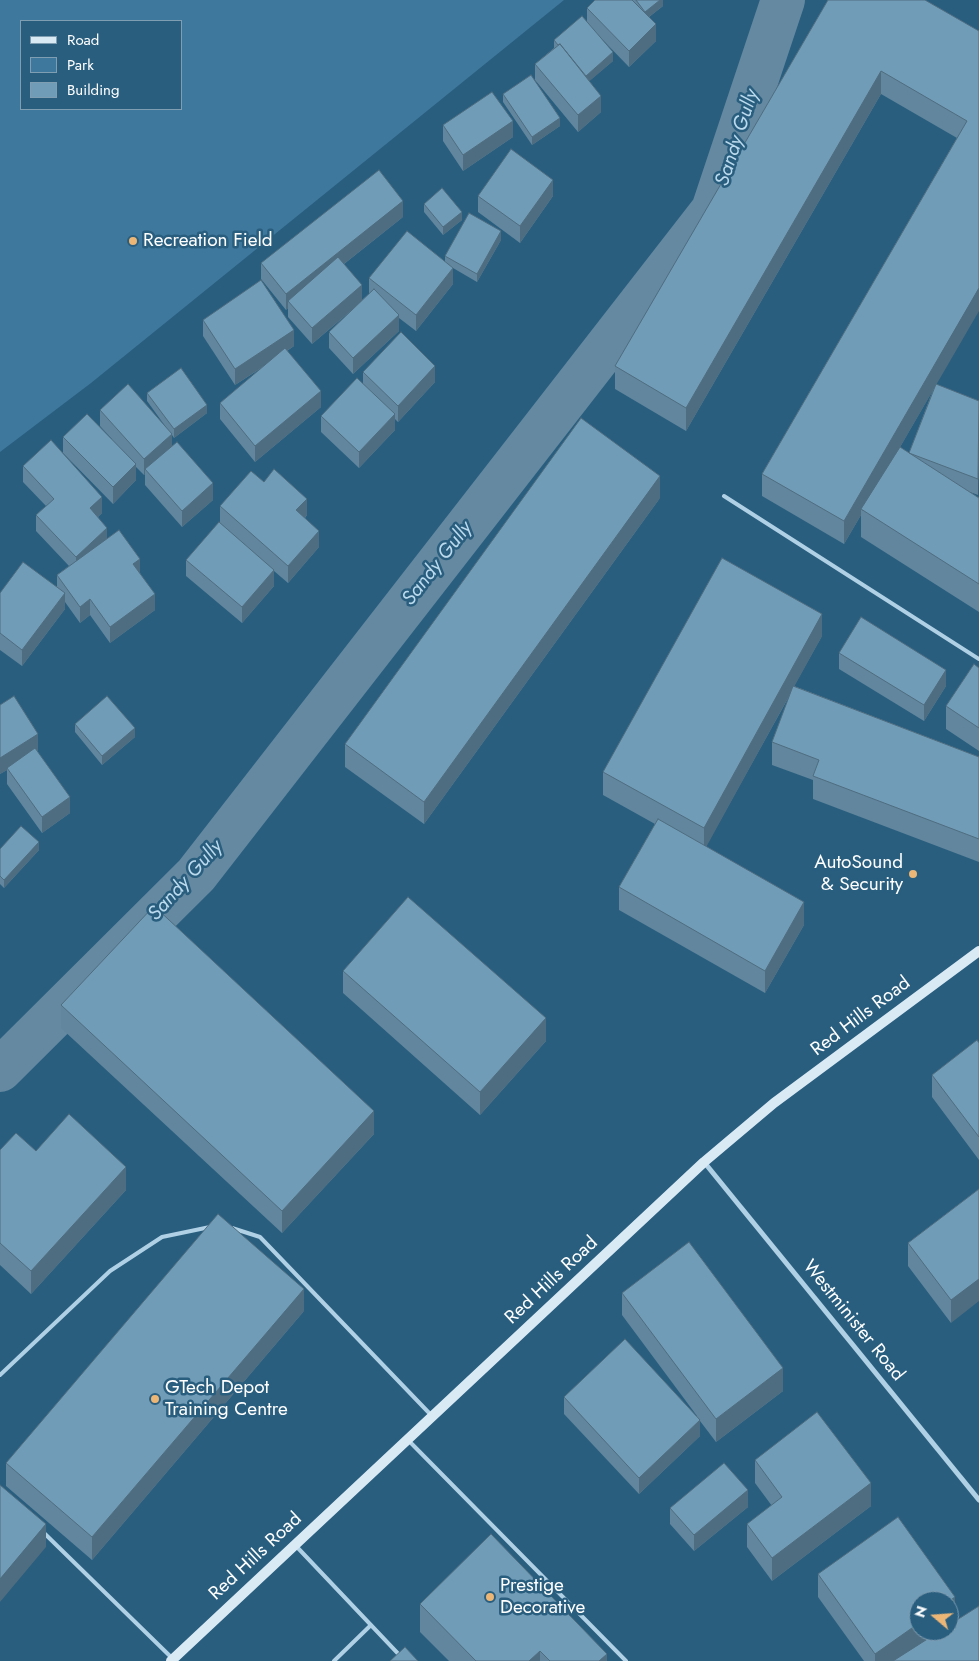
<!DOCTYPE html>
<html>
<head>
<meta charset="utf-8">
<style>
  body { margin:0 }
  #map { position:relative; width:979px; height:1661px; overflow:hidden; background:#295e7f; font-family:Jost,sans-serif }
  canvas { display:block }
  .legend { position:absolute; left:20px; top:20px; width:162px; height:90px; box-sizing:border-box; background:#295e7f; border:1px solid #7f9eb2; margin:0; padding:6px 9px; list-style:none; font-size:15px; color:#fff }
  .legend li { display:flex; align-items:center; gap:10px; height:25px }
  .legend b { width:25px; border:1px solid #7f9eb2 }
  .north { position:absolute; left:909px; top:1591px; width:50px; height:50px; box-sizing:border-box; background:#295e7f; border:1px solid #7f9eb2; border-radius:50%; rotate:288deg; font-size:14px; font-weight:700; line-height:20px; text-align:center; color:#fff }
  .north::after { content:''; display:block; margin:auto; width:18px; height:22px; background:#ecb677; clip-path:polygon(50% 0,100% 100%,50% 72%,0 100%) }
</style>
</head>
<body>
<div id="map">
<canvas width="979" height="1661"></canvas>
<ul class="legend">
<li><b style="height:6px;background:#d9eaf5"></b>Road</li>
<li><b style="height:14px;background:#3e789c"></b>Park</li>
<li><b style="height:14px;background:#719cb7"></b>Building</li>
</ul>
<div class="north">N</div>
</div>
<script>
const context = document.querySelector('canvas').getContext('2d');
context.lineJoin = 'round';
function fillPath(path, color) {
  context.fillStyle = color;
  context.fill(path, 'evenodd');
}
function shape(rows) {
  const path = new Path2D();
  for (const r of rows) {
    path.moveTo(r[0], r[1]);
    for (let i = 2; i < r.length; i += 2) path.lineTo(r[i], r[i + 1]);
  }
  return path;
}
function strokePath(path, color, width, dash) {
  context.strokeStyle = color;
  context.lineWidth = width;
  context.lineCap = dash ? 'butt' : 'round';
  context.setLineDash(dash || []);
  context.stroke(path);
}
function label(font, color, halo, rows, align = 'center') {
  context.font = font + ' Jost,sans-serif';
  context.lineWidth = 5;
  context.setLineDash([]);
  context.textBaseline = 'middle';
  context.strokeStyle = halo;
  context.fillStyle = color;
  for (const [text, x, y, turn = 0] of rows) {
    context.save();
    context.translate(x, y);
    context.rotate((+turn || 0) * Math.PI / 180);
    context.textAlign = isNaN(turn) ? turn : align;
    if (halo) context.strokeText(text, 0, 0);
    context.fillText(text, 0, 0);
    context.restore();
  }
}
const green = shape([
  [0,0,564,0,91,383,0,452],
  [21,21,181,21,181,109,21,109]
]);
const canal = shape([
  [0,1070,196,875,713,210,783,0]
]);
const lane = shape([
  [724,496,979,659],
  [232,1228,260,1237,432,1416],
  [0,1375,110,1271,162,1237,210,1227],
  [408,1440,626,1661],
  [42,1531,173,1659],
  [296,1546,405,1661],
  [334,1661,371,1625]
]);
const street = shape([
  [704,1162,979,1500]
]);
const secondary = shape([
  [171,1661,704,1162,774,1103,979,951]
]);
const wall = shape([
  [595,0,663,0,663,6,649,17,656,41,629,67,598,35,613,61,589,81,601,112,578,132,535,80,535,64,554,48,554,40,587,23,587,8],
  [828,0,979,31,936,385,979,401,978,495,970,492,979,498,979,612,861,537,861,515,844,544,762,496,762,474,957,138,881,94,686,431,615,389,615,366],
  [933,390,909,453,900,447],
  [503,94,560,126,532,145,503,102],
  [443,125,513,137,463,171,443,141],
  [478,196,553,196,520,243,478,212],
  [424,204,462,220,443,235,424,212],
  [403,217,344,264,362,300,369,294,369,278,445,262,445,256,501,240,477,282,453,268,453,284,416,331,399,318,399,331,353,374,329,348,329,332,352,310,312,344,288,317,288,308,286,310,261,279,261,263],
  [203,320,294,346,287,351,321,407,255,462,220,419,220,403,263,367,235,385,203,336],
  [363,372,435,382,398,422,395,419,395,430,359,468,321,432,321,416,363,384],
  [147,393,207,413,174,438,172,435,172,446,213,500,182,527,145,485,145,474,144,475,136,467,136,480,113,504,63,453,63,437,112,439,100,426,100,410,168,430,147,401],
  [23,466,102,513,98,517,107,538,140,573,155,610,110,643,90,615,80,623,65,602,65,609,22,666,0,650,0,593,57,587,57,575,69,566,36,531,36,515,46,506,23,482],
  [264,482,307,515,305,518,319,547,288,583,274,571,274,586,242,623,186,576,186,560,241,542,220,523,220,506],
  [660,498,424,824,345,767,345,744],
  [822,636,794,686,979,757,979,862,813,799,813,780,772,765,772,742,791,693,706,846,804,925,765,993,619,910,619,887,655,824,603,795,603,772],
  [839,653,946,686,924,721,839,669],
  [979,668,979,751,946,729,946,706],
  [0,705,38,750,37,751,70,813,42,833,7,784,7,770,0,774],
  [75,724,135,737,102,765,75,732],
  [0,849,39,850,4,888,0,884],
  [343,971,546,1041,480,1115,343,993],
  [61,1005,374,1134,282,1233,61,1028],
  [979,1043,979,1160,932,1097,932,1075],
  [0,1150,36,1151,126,1190,31,1294,0,1265],
  [979,1189,951,1323,908,1266,908,1243],
  [622,1293,783,1391,716,1442,700,1421,700,1436,639,1494,564,1414,564,1397,697,1416,622,1315],
  [304,1311,92,1560,6,1486,6,1463],
  [755,1460,871,1506,772,1581,747,1547,747,1524,772,1506,755,1483],
  [748,1507,694,1551,670,1524,670,1508],
  [818,1574,955,1620,932,1636,979,1661,864,1661,818,1597],
  [420,1604,607,1661,449,1661,420,1632]
]);
const shadedWall = shape([
  [660,0,663,0,663,6,645,20,645,12],
  [656,24,656,41,629,67,629,51],
  [613,52,613,61,585,85,585,77],
  [881,71,881,94,686,431,686,408],
  [601,96,601,112,578,132,578,115],
  [560,118,560,126,532,145,532,137],
  [513,121,513,137,463,171,463,155],
  [553,180,553,196,520,243,520,226],
  [403,201,403,217,292,305,288,301,288,308,286,310,286,294],
  [462,212,462,220,443,235,443,227],
  [501,231,501,240,477,282,477,274],
  [453,268,453,284,416,331,416,315],
  [362,285,362,301,312,344,312,328],
  [979,288,979,311,863,511,861,509,861,515,844,544,844,521],
  [399,315,399,331,353,374,353,358],
  [294,330,294,346,235,385,235,369],
  [435,366,435,382,398,422,398,406],
  [321,391,321,407,255,462,255,446],
  [207,405,207,413,174,438,174,429],
  [395,414,395,430,359,468,359,452],
  [172,434,172,450,145,469,145,474,144,475,144,459],
  [136,464,136,480,113,504,113,487],
  [660,476,660,498,424,824,424,802],
  [213,483,213,500,182,527,182,511],
  [102,497,102,513,90,525,90,508],
  [307,499,307,515,296,527,296,510],
  [107,528,107,544,76,573,76,557],
  [319,531,319,547,288,583,288,566],
  [140,559,140,575,133,564],
  [274,570,274,586,242,623,242,607],
  [65,593,65,609,22,666,22,650],
  [155,594,155,610,110,643,110,627],
  [90,599,90,615,80,623,80,607],
  [822,614,822,636,704,851,704,828],
  [946,670,946,686,924,721,924,705],
  [135,728,135,737,102,765,102,756],
  [38,734,38,750,8,769,7,768,7,770,0,774,0,758],
  [70,797,70,813,42,833,42,817],
  [39,842,39,850,4,888,4,880],
  [804,902,804,925,765,993,765,971],
  [546,1018,546,1041,480,1115,480,1092],
  [374,1111,374,1134,282,1233,282,1211],
  [126,1167,126,1190,31,1294,31,1271],
  [979,1279,979,1301,951,1323,951,1300],
  [304,1289,304,1311,92,1560,92,1537],
  [783,1368,783,1391,716,1442,716,1419],
  [700,1420,700,1436,639,1494,639,1478],
  [871,1483,871,1506,772,1581,772,1558],
  [748,1490,748,1507,694,1551,694,1535],
  [46,1524,46,1547,0,1602,0,1579],
  [955,1597,955,1620,949,1624,949,1601],
  [919,1623,919,1631,939,1631,897,1661,875,1661,875,1654],
  [540,1651,540,1661,529,1661],
  [607,1654,607,1661,599,1661]
]);
const building = shape([
  [595,0,632,0,656,24,629,51,587,8,595,0],
  [636,0,660,0,645,12,636,0],
  [828,0,925,0,979,31,979,288,844,521,762,474,967,121,881,71,686,408,615,366,828,0],
  [582,16,613,52,586,76,560,44,558,45,554,40,582,16],
  [560,44,601,96,578,115,535,64,560,44],
  [531,75,560,118,532,137,503,94,531,75],
  [492,92,513,121,463,155,443,125,492,92],
  [511,149,553,180,520,226,478,196,511,149],
  [379,170,403,201,286,294,261,263,379,170],
  [442,188,462,212,443,227,424,204,442,188],
  [469,213,501,231,477,274,445,256,469,213],
  [407,231,453,268,416,315,369,278,407,231],
  [338,257,362,285,312,328,288,301,338,257],
  [261,280,294,330,235,369,203,320,261,280],
  [374,289,399,315,353,358,329,332,374,289],
  [401,332,435,366,398,406,363,372,401,332],
  [285,348,321,391,255,446,220,403,285,348],
  [181,368,207,405,174,429,147,393,181,368],
  [357,378,395,414,359,452,321,416,357,378],
  [128,384,172,434,144,459,100,410,128,384],
  [936,384,979,401,978,479,909,453,936,384],
  [87,414,136,464,113,487,63,437,87,414],
  [581,418,660,476,424,802,345,744,581,418],
  [51,440,102,497,90,508,107,528,76,557,36,515,54,499,23,466,51,440],
  [177,442,213,483,182,511,145,469,177,442],
  [900,447,979,498,979,584,861,509,900,447],
  [274,469,307,499,296,510,319,531,288,566,220,506,251,471,264,482,274,469],
  [219,522,274,570,242,607,186,560,219,522],
  [119,530,140,559,133,564,155,594,110,627,90,599,80,607,57,575,119,530],
  [722,558,822,614,704,828,603,772,722,558],
  [23,562,65,593,22,650,0,633,0,593,23,562],
  [861,617,946,670,924,705,839,653,861,617],
  [974,664,979,668,979,728,946,706,974,664],
  [793,686,979,757,979,839,813,776,819,760,772,742,793,686],
  [14,696,38,734,0,758,0,705,14,696],
  [107,696,135,728,102,756,75,724,107,696],
  [35,748,70,797,42,817,7,768,35,748],
  [658,819,804,902,765,971,619,887,658,819],
  [21,826,39,842,4,880,0,876,0,849,21,826],
  [408,897,546,1018,480,1092,343,971,408,897],
  [154,906,374,1111,282,1211,61,1005,154,906],
  [977,1040,979,1043,979,1137,932,1075,977,1040],
  [69,1114,126,1167,31,1271,0,1243,0,1150,16,1133,36,1151,69,1114],
  [979,1189,979,1279,951,1300,908,1243,979,1189],
  [218,1214,304,1289,92,1537,6,1463,218,1214],
  [689,1242,783,1368,716,1419,622,1293,689,1242],
  [625,1339,700,1420,639,1478,564,1397,625,1339],
  [817,1412,871,1483,772,1558,747,1524,782,1497,755,1460,817,1412],
  [724,1463,748,1490,694,1535,670,1508,724,1463],
  [0,1485,46,1524,0,1579,0,1485],
  [898,1517,955,1597,949,1601,919,1601,919,1623,875,1654,818,1574,898,1517],
  [491,1534,607,1654,599,1661,550,1661,540,1651,529,1661,476,1661,420,1604,491,1534],
  [979,1606,979,1661,893,1661,940,1631,949,1631,949,1625,979,1606],
  [405,1647,418,1661,390,1661,405,1647]
]);
const markers = [
  [133,241,5,"#ecb677"],
  [913,874,5,"#ecb677"],
  [155,1399,5,"#ecb677"],
  [490,1597,5,"#ecb677"]
];
const poiNames = [
  ["Recreation Field",143,241],
  ["AutoSound",903,863,"right"],
  ["& Security",903,885,"right"],
  ["GTech Depot",165,1388],
  ["Training Centre",165,1410],
  ["Prestige",500,1586],
  ["Decorative",500,1608]
];
const streetNames = [
  ["Red Hills Road",861,1017,-37],
  ["Red Hills Road",552,1281,-43],
  ["Westminister Road",853,1321,51],
  ["Red Hills Road",256,1557,-43]
];
const waterNames = [
  ["Sandy Gully",738,138,-72],
  ["Sandy Gully",438,564,-52],
  ["Sandy Gully",186,881,-48]
];
fillPath(green, '#3e789c');
strokePath(canal, '#6589a0', 44);
strokePath(lane, '#b0d1e5', 4);
strokePath(street, '#b0d1e5', 5);
strokePath(secondary, '#d9eaf5', 10);
fillPath(wall, '#61869d');
fillPath(shadedWall, '#4f6d80');
fillPath(building, '#719cb7');
strokePath(building, '#4f6d80', 1);
for (const [x, y, r, color] of markers) {
  const dot = new Path2D();
  dot.arc(x, y, r, 0, 2 * Math.PI);
  context.fillStyle = color;
  context.fill(dot);
  strokePath(dot, '#295e7f', 2);
}
label('19px', '#fff', '#295e7f', poiNames, 'left');
label('19px', '#fff', '#295e7f', streetNames);
label('italic 20px', '#bcdaed', '#295e7f', waterNames);
</script>
</body>
</html>
